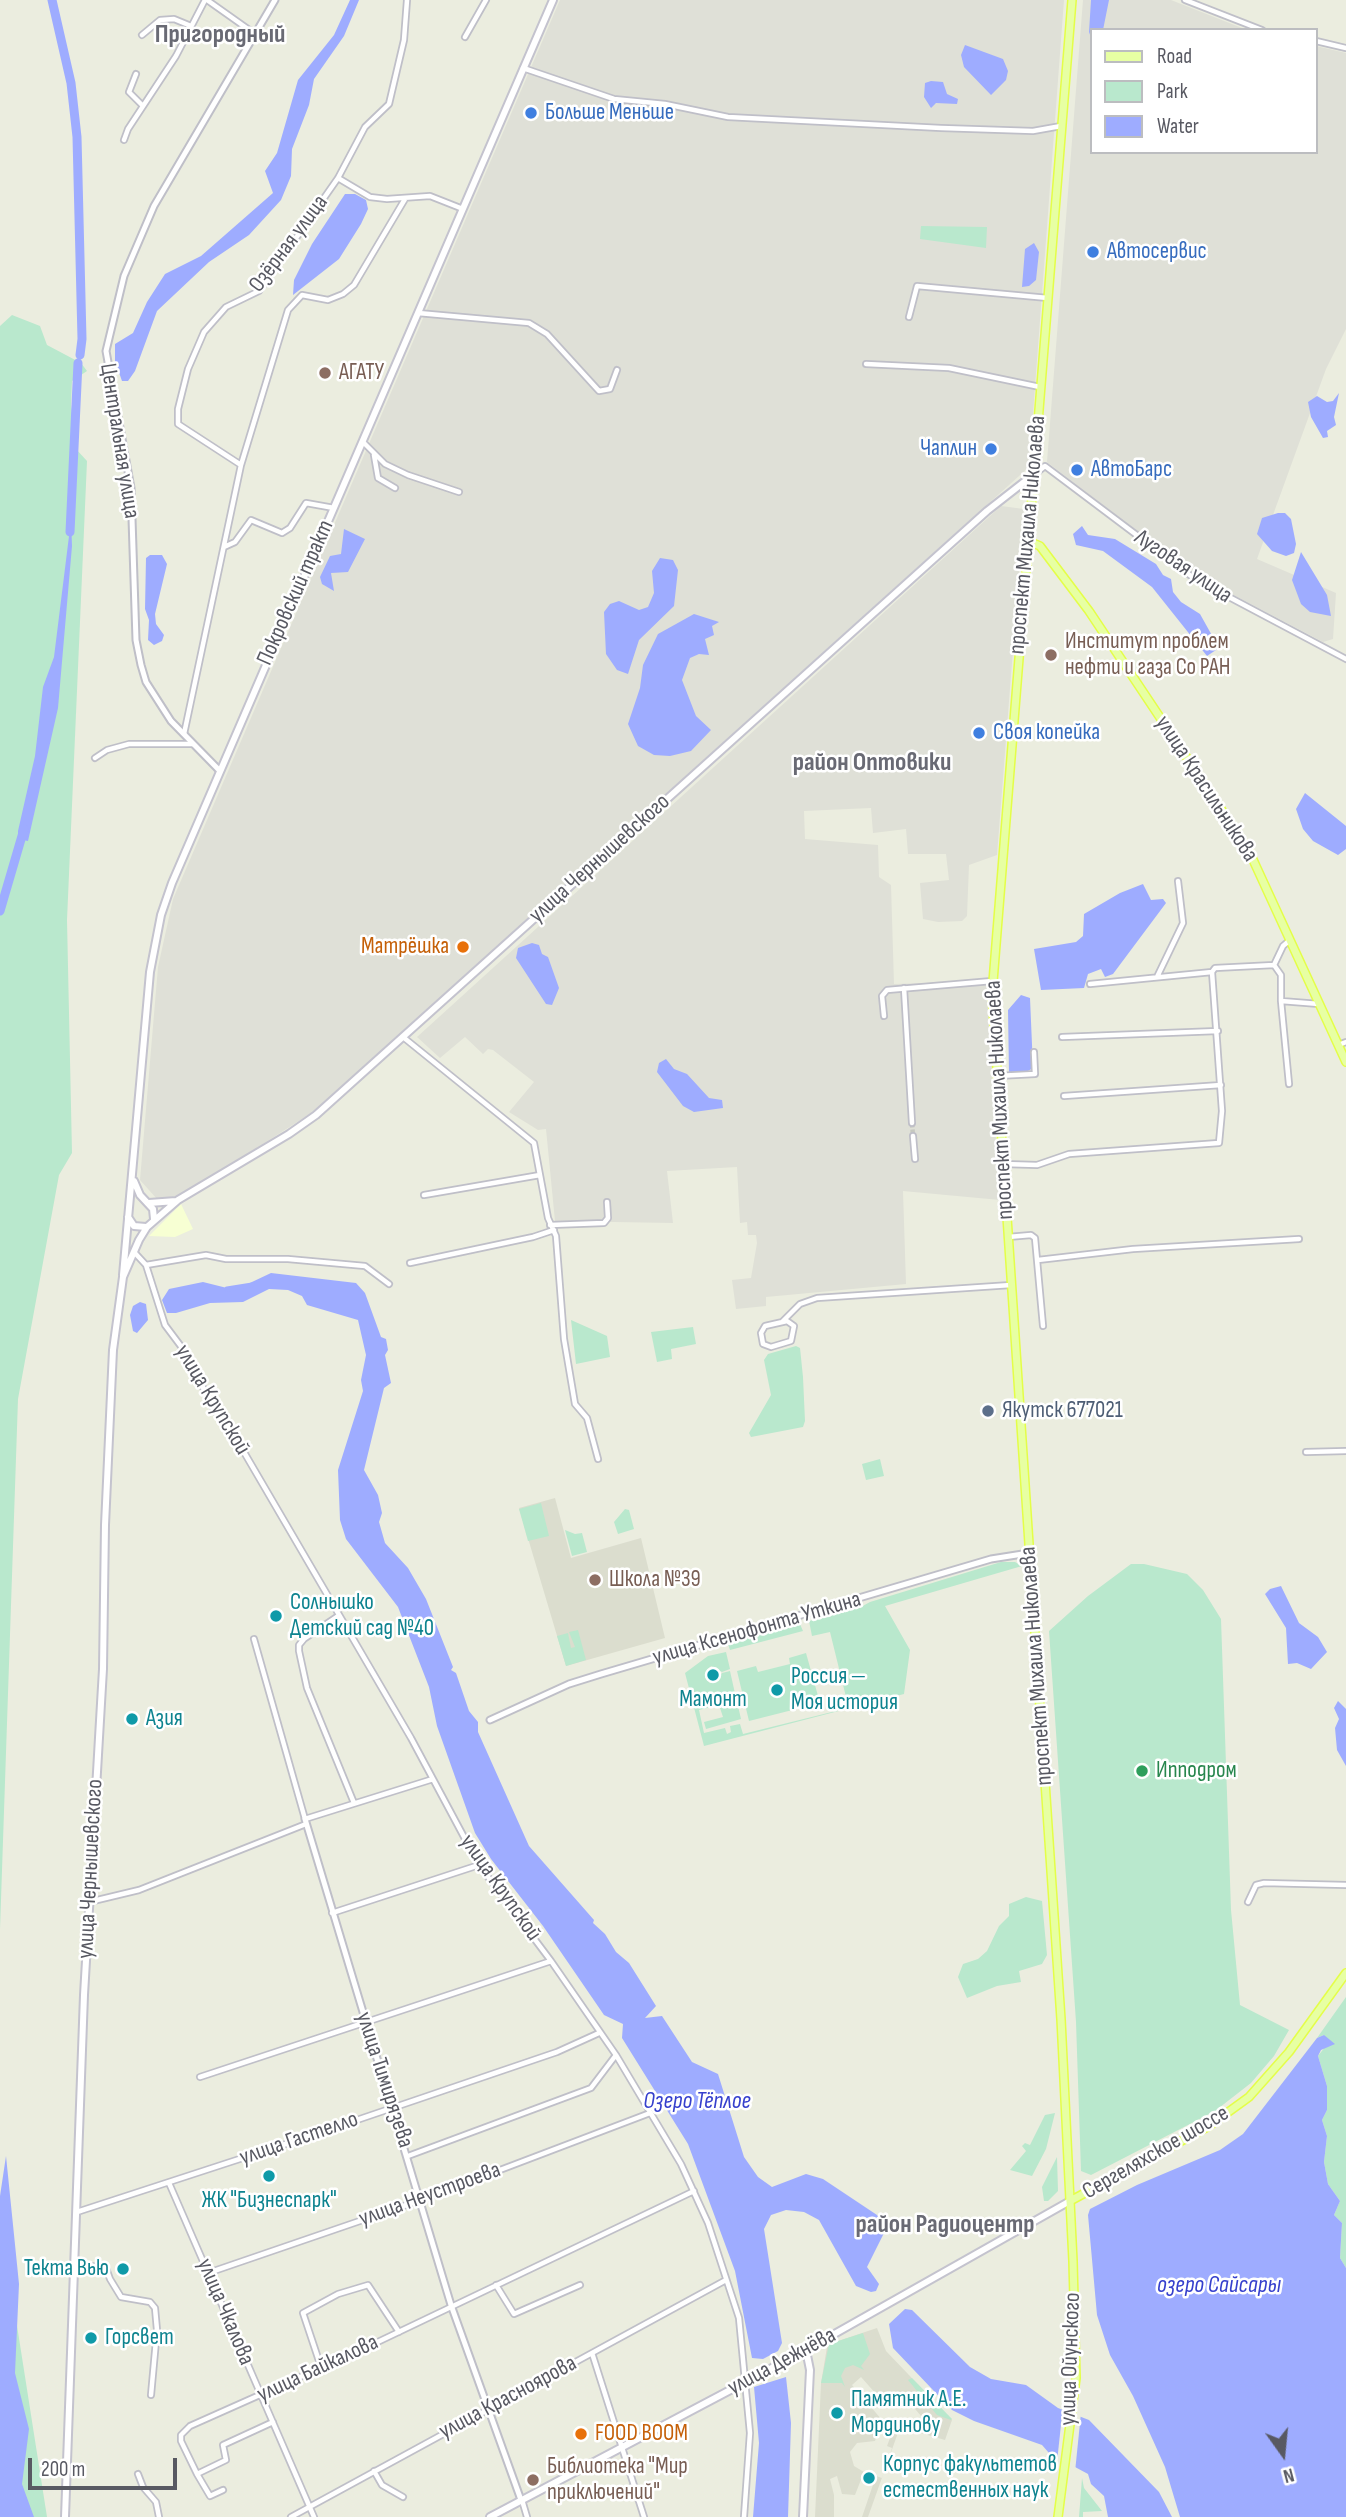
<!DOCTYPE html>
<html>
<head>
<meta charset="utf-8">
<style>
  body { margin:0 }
  #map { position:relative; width:1346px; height:2517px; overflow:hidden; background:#ebeddf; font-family:"Sofia Sans Condensed",sans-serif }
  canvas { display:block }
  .legend { position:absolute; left:1090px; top:28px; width:228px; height:126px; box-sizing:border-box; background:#fff; border:2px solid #bcbdc0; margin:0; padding:9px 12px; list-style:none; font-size:21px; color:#585962 }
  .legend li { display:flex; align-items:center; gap:14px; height:35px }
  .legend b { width:35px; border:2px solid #bcbdc0 }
  .north { position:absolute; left:1248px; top:2419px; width:70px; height:70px; -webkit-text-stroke:5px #fff; paint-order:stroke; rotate:165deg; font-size:19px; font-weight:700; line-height:28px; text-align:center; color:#585962 }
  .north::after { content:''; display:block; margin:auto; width:24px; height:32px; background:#585962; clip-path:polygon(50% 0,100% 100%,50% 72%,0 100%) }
  .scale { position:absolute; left:28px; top:2458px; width:149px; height:32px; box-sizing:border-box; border:4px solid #585962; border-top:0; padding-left:9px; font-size:21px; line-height:24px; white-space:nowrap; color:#585962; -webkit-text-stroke:5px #fff; paint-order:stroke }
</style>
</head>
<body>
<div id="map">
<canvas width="1346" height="2517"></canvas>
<ul class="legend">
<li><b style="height:9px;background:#e7ffa3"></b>Road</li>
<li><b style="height:19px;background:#b9e8cd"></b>Park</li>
<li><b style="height:19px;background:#9eacff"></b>Water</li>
</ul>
<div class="north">N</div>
<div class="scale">200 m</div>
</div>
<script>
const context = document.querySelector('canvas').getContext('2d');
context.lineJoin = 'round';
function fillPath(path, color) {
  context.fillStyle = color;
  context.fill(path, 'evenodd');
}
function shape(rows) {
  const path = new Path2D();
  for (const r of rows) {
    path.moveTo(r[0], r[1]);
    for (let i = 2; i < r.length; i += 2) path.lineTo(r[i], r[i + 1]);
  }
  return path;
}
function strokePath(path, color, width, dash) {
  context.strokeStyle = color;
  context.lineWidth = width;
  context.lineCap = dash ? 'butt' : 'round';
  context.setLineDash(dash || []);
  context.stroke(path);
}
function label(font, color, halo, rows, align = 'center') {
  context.font = font + ' "Sofia Sans Condensed",sans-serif';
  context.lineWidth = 5;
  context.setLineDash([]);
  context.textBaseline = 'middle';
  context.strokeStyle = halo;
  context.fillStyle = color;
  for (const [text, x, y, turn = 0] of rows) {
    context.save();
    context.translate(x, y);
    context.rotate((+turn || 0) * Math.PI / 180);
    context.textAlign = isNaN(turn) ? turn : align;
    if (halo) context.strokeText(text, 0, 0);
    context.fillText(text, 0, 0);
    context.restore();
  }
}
const commercial = shape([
  [181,1204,193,1229,175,1237,149,1236]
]);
const industrial = shape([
  [560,0,1064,0,1029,467,316,1110,183,1195,157,1199,140,1180,158,967,173,899],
  [1083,0,1171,0,1247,30,1092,30,1092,152,1316,152,1316,46,1346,53,1346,329,1326,369,1257,559,1336,593,1333,639,1323,642,1211,583,1169,556,1047,462],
  [1001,506,1024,509,997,855,969,865,967,916,962,921,938,922,923,919,920,883,949,880,946,854,908,854,906,829,873,833,871,808,804,811,805,839,878,845,879,877,891,885,894,984,987,981,1000,1200,903,1191,906,1284,766,1297,766,1306,736,1309,732,1280,751,1278,757,1243,756,1235,748,1235,747,1222,740,1223,737,1167,667,1171,673,1223,555,1221,546,1129,538,1130,509,1112,534,1082,493,1050,488,1049,483,1054,465,1037,440,1058,417,1037]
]);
const education = shape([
  [555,1498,571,1558,641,1538,665,1638,566,1666,519,1508],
  [877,2328,886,2351,952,2420,945,2440,900,2427,868,2517,862,2517,876,2476,882,2478,892,2448,887,2446,896,2422,924,2431,927,2423,910,2403,907,2408,897,2400,885,2404,861,2377,852,2385,882,2420,875,2441,857,2443,850,2452,854,2466,864,2472,855,2495,842,2494,837,2476,830,2479,834,2495,834,2517,815,2517,821,2383,827,2347,832,2343]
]);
const green = shape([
  [921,226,987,227,986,248,920,239],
  [12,315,40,326,47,345,81,363,87,371,72,381,71,405,76,449,87,461,67,920,72,1153,59,1175,18,1399,0,1929,0,326],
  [571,1320,607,1336,610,1357,576,1364],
  [693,1327,696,1344,671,1349,672,1359,657,1362,651,1332],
  [796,1346,800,1348,803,1377,805,1421,803,1427,751,1437,749,1433,771,1395,764,1360,768,1354],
  [880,1459,884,1476,866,1480,862,1464],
  [541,1503,549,1536,528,1541,519,1509],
  [625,1509,629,1510,634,1529,618,1534,614,1522],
  [565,1530,575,1534,582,1533,587,1552,572,1556],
  [1001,1562,1015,1562,1022,1566,885,1606,910,1650,904,1694,704,1746,685,1673,708,1656,726,1652,730,1669,722,1672,711,1666,705,1677,710,1683,715,1683,722,1673,730,1671,736,1698,732,1702,728,1695,730,1702,699,1710,704,1733,725,1728,727,1734,731,1732,730,1726,740,1724,743,1734,844,1709,847,1701,830,1632,812,1636,809,1621,859,1608,870,1602],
  [1131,1564,1144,1564,1187,1574,1203,1590,1221,1619,1231,1910,1240,2005,1289,2030,1274,2056,1251,2083,1215,2111,1091,2175,1081,2171,1076,2022,1049,1631,1088,1596],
  [799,1622,803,1631,730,1650,728,1644],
  [578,1630,586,1660,566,1666,557,1636,568,1633,571,1648,575,1647,569,1632],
  [806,1653,820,1703,749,1721,737,1671,756,1666,758,1672,790,1664,789,1658],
  [734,1704,738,1706,741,1719,706,1729,704,1722,723,1717,720,1708],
  [1026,1897,1042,1901,1047,1955,1042,1964,1019,1971,1021,1982,997,1986,967,1998,958,1977,963,1964,978,1959,987,1951,999,1926,1009,1916,1009,1904],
  [1346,1997,1346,2268,1340,2258,1342,2223,1334,2215,1340,2201,1328,2184,1324,2162,1327,2136,1322,2120,1327,2110,1327,2086,1318,2056,1325,2047,1324,2035,1317,2038],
  [1055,2113,1046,2149,1032,2176,1010,2170,1026,2151,1022,2146,1025,2143,1030,2145,1045,2115],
  [1057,2157,1058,2191,1048,2201,1044,2201,1042,2187],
  [0,2217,47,2517,0,2517],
  [863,2333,870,2354,861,2366,864,2370,853,2365,845,2368,841,2376,845,2387,842,2383,821,2383,829,2344],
  [912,2378,952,2419,951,2420,937,2415,908,2380],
  [1082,2478,1084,2488,1102,2511,1083,2512,1083,2517,1079,2517]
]);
const water = shape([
  [350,0,359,0,344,36,314,79,309,105,292,149,291,176,281,200,249,235,209,262,157,311,135,371,128,381,122,381,115,361,115,344,133,333,147,302,165,274,201,256,273,193,265,171,277,153,298,80,334,35],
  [1091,0,1109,0,1103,30,1092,30,1092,40,1089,32],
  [965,45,1003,59,1008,71,1006,80,991,95,964,67,961,55],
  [931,81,943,82,947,94,958,99,957,104,936,103,931,108,924,97,925,83],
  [345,194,355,194,366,200,368,209,361,224,339,259,293,295,294,280,312,244],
  [1034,243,1039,252,1036,280,1029,286,1022,287,1025,249],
  [1339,393,1334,417,1336,425,1327,431,1328,437,1323,438,1311,417,1308,402,1317,396,1327,402,1333,401],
  [1278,513,1285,513,1291,519,1296,544,1294,553,1286,556,1272,551,1257,534,1262,518],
  [71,520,72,546,58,708,28,841,18,839,18,831,35,756,43,687,54,657],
  [1082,526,1088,535,1115,539,1156,564,1163,575,1171,579,1173,592,1181,602,1200,614,1219,648,1207,656,1152,587,1103,551,1076,545,1073,534],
  [344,529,365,539,348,572,331,573,334,591,322,584,320,577,330,556,341,554],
  [1301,552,1327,595,1331,616,1310,612,1301,604,1292,580],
  [150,555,162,555,167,564,155,614,156,624,164,635,162,641,154,645,148,640,149,620,145,609,146,558],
  [660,558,673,560,678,570,674,606,639,640,628,674,617,670,606,654,604,612,610,604,619,601,639,610,648,607,654,593,652,571],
  [694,614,719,622,712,626,714,635,705,639,709,655,699,654,690,658,682,680,696,716,711,730,691,751,670,756,654,755,638,746,628,724,640,688,643,665,658,634],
  [1305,793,1346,826,1346,849,1338,855,1313,841,1303,829,1296,809],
  [1143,884,1151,900,1163,899,1166,903,1113,974,1105,977,1101,969,1088,974,1084,988,1041,990,1034,949,1076,942,1083,936,1084,914,1120,893],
  [532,943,539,945,542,954,548,957,559,988,552,1005,546,1004,516,958,518,948],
  [1021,995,1030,998,1033,1068,1023,1074,1009,1074,1008,1010],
  [666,1059,674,1069,687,1074,709,1098,722,1100,723,1108,694,1112,683,1106,657,1072,659,1063],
  [271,1273,356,1283,365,1293,381,1337,386,1339,388,1350,385,1355,391,1383,384,1388,364,1470,378,1495,382,1513,379,1522,385,1543,408,1568,426,1599,453,1667,451,1670,456,1673,469,1711,478,1722,478,1732,529,1846,594,1920,593,1923,605,1934,616,1952,629,1963,656,2006,645,2018,662,2016,692,2062,718,2074,744,2157,758,2177,772,2187,806,2174,823,2179,877,2215,886,2229,867,2267,879,2284,876,2291,871,2292,856,2286,819,2220,804,2212,786,2210,771,2215,764,2229,782,2343,778,2351,763,2359,752,2358,735,2271,688,2144,622,2038,623,2024,604,2015,543,1926,491,1859,475,1833,437,1726,429,1687,398,1607,346,1539,340,1520,338,1470,363,1391,361,1380,366,1355,358,1320,307,1305,302,1296,288,1290,269,1289,243,1302,210,1303,176,1313,167,1313,162,1300,169,1289,203,1282,235,1290],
  [140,1302,146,1304,148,1320,137,1333,133,1331,130,1315,133,1306],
  [1281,1586,1299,1623,1318,1637,1327,1652,1311,1669,1297,1663,1288,1664,1286,1628,1265,1594,1270,1589],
  [1338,1701,1346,1709,1346,1766,1337,1750,1335,1728,1339,1719,1334,1708],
  [1324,2035,1335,2044,1321,2050,1318,2056,1327,2086,1327,2110,1322,2120,1327,2136,1324,2162,1328,2184,1340,2201,1334,2215,1342,2223,1340,2258,1346,2268,1346,2517,1180,2517,1165,2467,1133,2396,1110,2355,1097,2315,1088,2215,1090,2209,1137,2185,1220,2150,1243,2134,1317,2038],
  [6,2156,19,2284,15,2373,29,2429,22,2484,34,2517,0,2517,0,2196],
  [905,2309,912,2310,970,2367,991,2379,1026,2385,1058,2408,1089,2420,1159,2492,1172,2517,1108,2517,1104,2496,1091,2484,1088,2474,1049,2453,1042,2445,974,2421,952,2410,893,2348,889,2324],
  [786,2377,791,2423,788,2517,753,2517,759,2443,754,2387]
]);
const pier = shape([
  [1063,2406,1081,2413,1075,2472,1057,2462]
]);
const canal = shape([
  [227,1289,252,1285]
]);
const river = shape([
  [52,0,71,83,77,137,82,339,80,355],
  [70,532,78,363],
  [0,911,24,829]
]);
const minorTunnel = shape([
  [912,1123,913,1136]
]);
const minor = shape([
  [207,0,255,34],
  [1185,0,1262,30],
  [142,35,160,20,174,19,191,26],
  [465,37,486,0],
  [1316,41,1346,48],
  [523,68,614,99,665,104,728,117,941,128,1033,131,1061,126],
  [136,74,129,92,142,105],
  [124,140,128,129,176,56,205,0],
  [338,178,370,197,387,199,430,196,463,209],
  [418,313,529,323,547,334,599,391,610,389,617,370],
  [909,317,917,286,1048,298],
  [866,364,949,368,1040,387],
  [363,442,385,464,408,475,459,492],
  [374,455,378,478,395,488],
  [241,465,288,310,302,295,328,300,343,294,354,285,405,199],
  [1034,475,1045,466,1195,579,1346,659],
  [224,547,235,542,251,520,282,533,290,528,306,503,334,508],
  [184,734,241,465,178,424,178,409,188,369,204,332,226,307,259,291,338,178,365,127,389,104,404,40,407,0],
  [95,758,107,750,129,744,193,744],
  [1274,965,1283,946,1290,940],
  [1157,977,1183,923,1178,881],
  [1090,984,1212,972],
  [904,988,912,1123],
  [1281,1001,1289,1084],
  [884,1016,882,996,887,990,992,981],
  [403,1037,534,1143,548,1218,556,1236,564,1339,575,1404,587,1418,598,1459],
  [1062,1037,1218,1031],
  [1338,1045,1346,1042],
  [997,1076,1035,1074,1034,1052],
  [1064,1096,1221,1085],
  [913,1136,915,1159],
  [1004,1164,1037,1165,1069,1154,1219,1143,1222,1111,1212,972,1215,968,1274,965,1281,975,1281,1001,1319,1004],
  [424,1195,540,1175],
  [550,1225,604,1223,608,1218,607,1202],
  [1008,1237,1031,1235,1035,1238,1043,1326],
  [134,1252,146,1265,165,1325,189,1357,211,1405,241,1447,411,1738,479,1865,551,1961,616,2055,681,2164,708,2223,739,2318,750,2433,744,2517],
  [1038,1260,1133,1249,1299,1239],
  [410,1263,533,1237,554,1230],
  [146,1265,206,1255,226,1259,288,1259,365,1266,389,1284],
  [787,1321,794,1326,791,1341,771,1347,763,1344,761,1333,765,1326,787,1321],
  [782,1322,800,1304,817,1298,1011,1285],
  [1306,1452,1346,1451],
  [338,1616,304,1639,299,1645,299,1651,307,1688,354,1803],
  [254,1639,305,1819,433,1779],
  [89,1902,139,1890,306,1824],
  [1248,1902,1256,1885,1264,1883,1346,1885],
  [332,1913,479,1865],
  [200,2077,551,1961],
  [408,2156,591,2088,616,2055],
  [169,2183,314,2517],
  [77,2212,301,2139,557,2052,599,2033],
  [76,2264,106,2268,110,2279,121,2297,150,2302,155,2308,157,2330,151,2395],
  [208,2273,421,2200,650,2113],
  [496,2285,514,2314,580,2285],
  [592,2353,644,2517],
  [321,2367,303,2313,338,2294,368,2285,399,2332],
  [273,2422,223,2445,226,2460,197,2474,181,2441,181,2435,190,2426,363,2349,694,2191],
  [374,2471,382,2485,403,2497],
  [138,2474,143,2487,156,2502,159,2517],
  [197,2474,210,2496,223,2490],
  [522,2500,527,2517],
  [291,2517,726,2280]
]);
const tertiary = shape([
  [219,770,171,721,146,682,141,665,136,640,131,488,106,351,124,276,154,206,275,0],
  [490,1720,569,1684,601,1674,991,1559,1029,1553],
  [305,1819,451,2305,521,2500]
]);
const secondary = shape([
  [134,1181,140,1195,153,1209,154,1219],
  [149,1203,176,1201],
  [128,1217,134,1226,146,1227],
  [123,1275,150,972,161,915,172,883,553,0],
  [65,2517,84,1995,103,1669,105,1525,113,1350,123,1277,139,1240,147,1227,178,1200,289,1134,316,1115,987,511,1033,475],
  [490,2517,806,2350,1070,2201],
  [803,2517,810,2370,806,2350]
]);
const primary = shape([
  [1028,541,1040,546,1089,611,1249,851,1346,1062],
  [1070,2201,1209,2126,1249,2097,1289,2052,1346,1973],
  [1058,2517,1076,2378,1073,2261,1061,2019,992,994,1072,0]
]);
const markers = [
  [531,113,7,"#3f7fe0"],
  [1093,252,7,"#3f7fe0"],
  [325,373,7,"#8d6e63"],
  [991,449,7,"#3f7fe0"],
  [1077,470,7,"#3f7fe0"],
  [1051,655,7,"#8d6e63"],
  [979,733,7,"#3f7fe0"],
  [463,947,7,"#e8710a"],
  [988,1411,7,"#5c6f8a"],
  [595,1580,7,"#8d6e63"],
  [276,1616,7,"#0f9aa8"],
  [713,1675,7,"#0f9aa8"],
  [777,1690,7,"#0f9aa8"],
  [132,1719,7,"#0f9aa8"],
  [1142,1771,7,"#2e9e5b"],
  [269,2176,7,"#0f9aa8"],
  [123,2269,7,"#0f9aa8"],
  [91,2338,7,"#0f9aa8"],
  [837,2413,7,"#0f9aa8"],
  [581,2434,7,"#e8710a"],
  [869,2478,7,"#0f9aa8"],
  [533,2480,7,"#8d6e63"]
];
const shopNames = [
  ["Больше Меньше",545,113],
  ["Автосервис",1107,252],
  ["Чаплин",977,449,"right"],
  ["АвтоБарс",1091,470],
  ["Своя копейка",993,733]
];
const streetNames = [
  ["Озёрная улица",289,244,-53],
  ["Центральная улица",119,441,81],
  ["проспект Михаила Николаева",1028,535,-85],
  ["Луговая улица",1183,567,34],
  ["Покровский тракт",296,593,-66],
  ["улица Красильникова",1206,789,57],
  ["улица Чернышевского",600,859,-42],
  ["проспект Михаила Николаева",1000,1100,-93],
  ["улица Крупской",212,1400,59],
  ["улица Ксенофонта Уткина",757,1629,-16],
  ["проспект Михаила Николаева",1037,1666,-94],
  ["улица Чернышевского",91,1869,-87],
  ["улица Крупской",500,1888,55],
  ["улица Тимирязева",384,2080,72],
  ["улица Гастелло",299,2139,-19],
  ["Сергеляхское шоссе",1156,2153,-30],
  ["улица Неустроева",430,2195,-20],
  ["улица Чкалова",225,2312,67],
  ["улица Ойунского",1071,2359,-88],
  ["улица Дежнёва",782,2362,-28],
  ["улица Байкалова",318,2369,-25],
  ["улица Красноярова",508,2398,-28]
];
const educationNames = [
  ["АГАТУ",339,373],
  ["Институт проблем",1065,642],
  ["нефти и газа Со РАН",1065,668],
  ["Школа №39",609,1580],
  ["Библиотека \"Мир",547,2467],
  ["приключений\"",547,2493]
];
const foodNames = [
  ["Матрёшка",449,947],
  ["FOOD BOOM",595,2434,"left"]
];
const serviceNames = [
  ["Якутск 677021",1002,1411]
];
const cultureNames = [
  ["Солнышко",290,1603],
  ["Детский сад №40",290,1629],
  ["Россия —",791,1677],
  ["Моя история",791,1703],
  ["Мамонт",713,1700,"center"],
  ["Азия",146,1719],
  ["ЖК \"Бизнеспарк\"",269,2201,"center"],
  ["Текта Вью",109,2269,"right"],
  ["Горсвет",105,2338],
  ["Памятник А.Е.",851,2400],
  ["Мординову",851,2426],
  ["Корпус факультетов",883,2465],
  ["естественных наук",883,2491]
];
const leisureNames = [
  ["Ипподром",1156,1771]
];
const waterNames = [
  ["Озеро Тёплое",697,2102],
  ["озеро Сайсары",1219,2286]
];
const quarterNames = [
  ["Пригородный",220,35],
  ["район Оптовики",872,763],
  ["район Радиоцентр",945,2225]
];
fillPath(commercial, '#f7ffd3');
fillPath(industrial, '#dfe0d7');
fillPath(education, '#dbddce');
fillPath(green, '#b9e8cd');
fillPath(water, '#9eacff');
fillPath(pier, '#ebeddf');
strokePath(canal, '#9eacff', 5);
strokePath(river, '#9eacff', 9);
strokePath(minorTunnel, '#c6c8c0', 4.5, [4.5, 2]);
strokePath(minor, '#bfbfc8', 8);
strokePath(tertiary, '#bfbfc8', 9);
strokePath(secondary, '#c4c3ce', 10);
strokePath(primary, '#e4fe48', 10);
strokePath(minor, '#fff', 4.5);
strokePath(tertiary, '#fff', 5);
strokePath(secondary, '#fff', 6);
strokePath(primary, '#e7ffa3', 7);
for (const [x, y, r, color] of markers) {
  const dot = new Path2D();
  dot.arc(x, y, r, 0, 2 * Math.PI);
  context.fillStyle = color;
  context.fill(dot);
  strokePath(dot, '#fff', 2.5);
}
label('23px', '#366cbe', '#fff', shopNames, 'left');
label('23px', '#585962', '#fff', streetNames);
label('23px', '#785e54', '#fff', educationNames, 'left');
label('23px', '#c56008', '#fff', foodNames, 'right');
label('23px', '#4e5e75', '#fff', serviceNames, 'left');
label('23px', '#0d838f', '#fff', cultureNames, 'left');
label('23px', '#27864d', '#fff', leisureNames, 'left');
label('italic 24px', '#3640cd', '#fff', waterNames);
label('bold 26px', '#696a74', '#fff', quarterNames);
</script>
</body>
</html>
